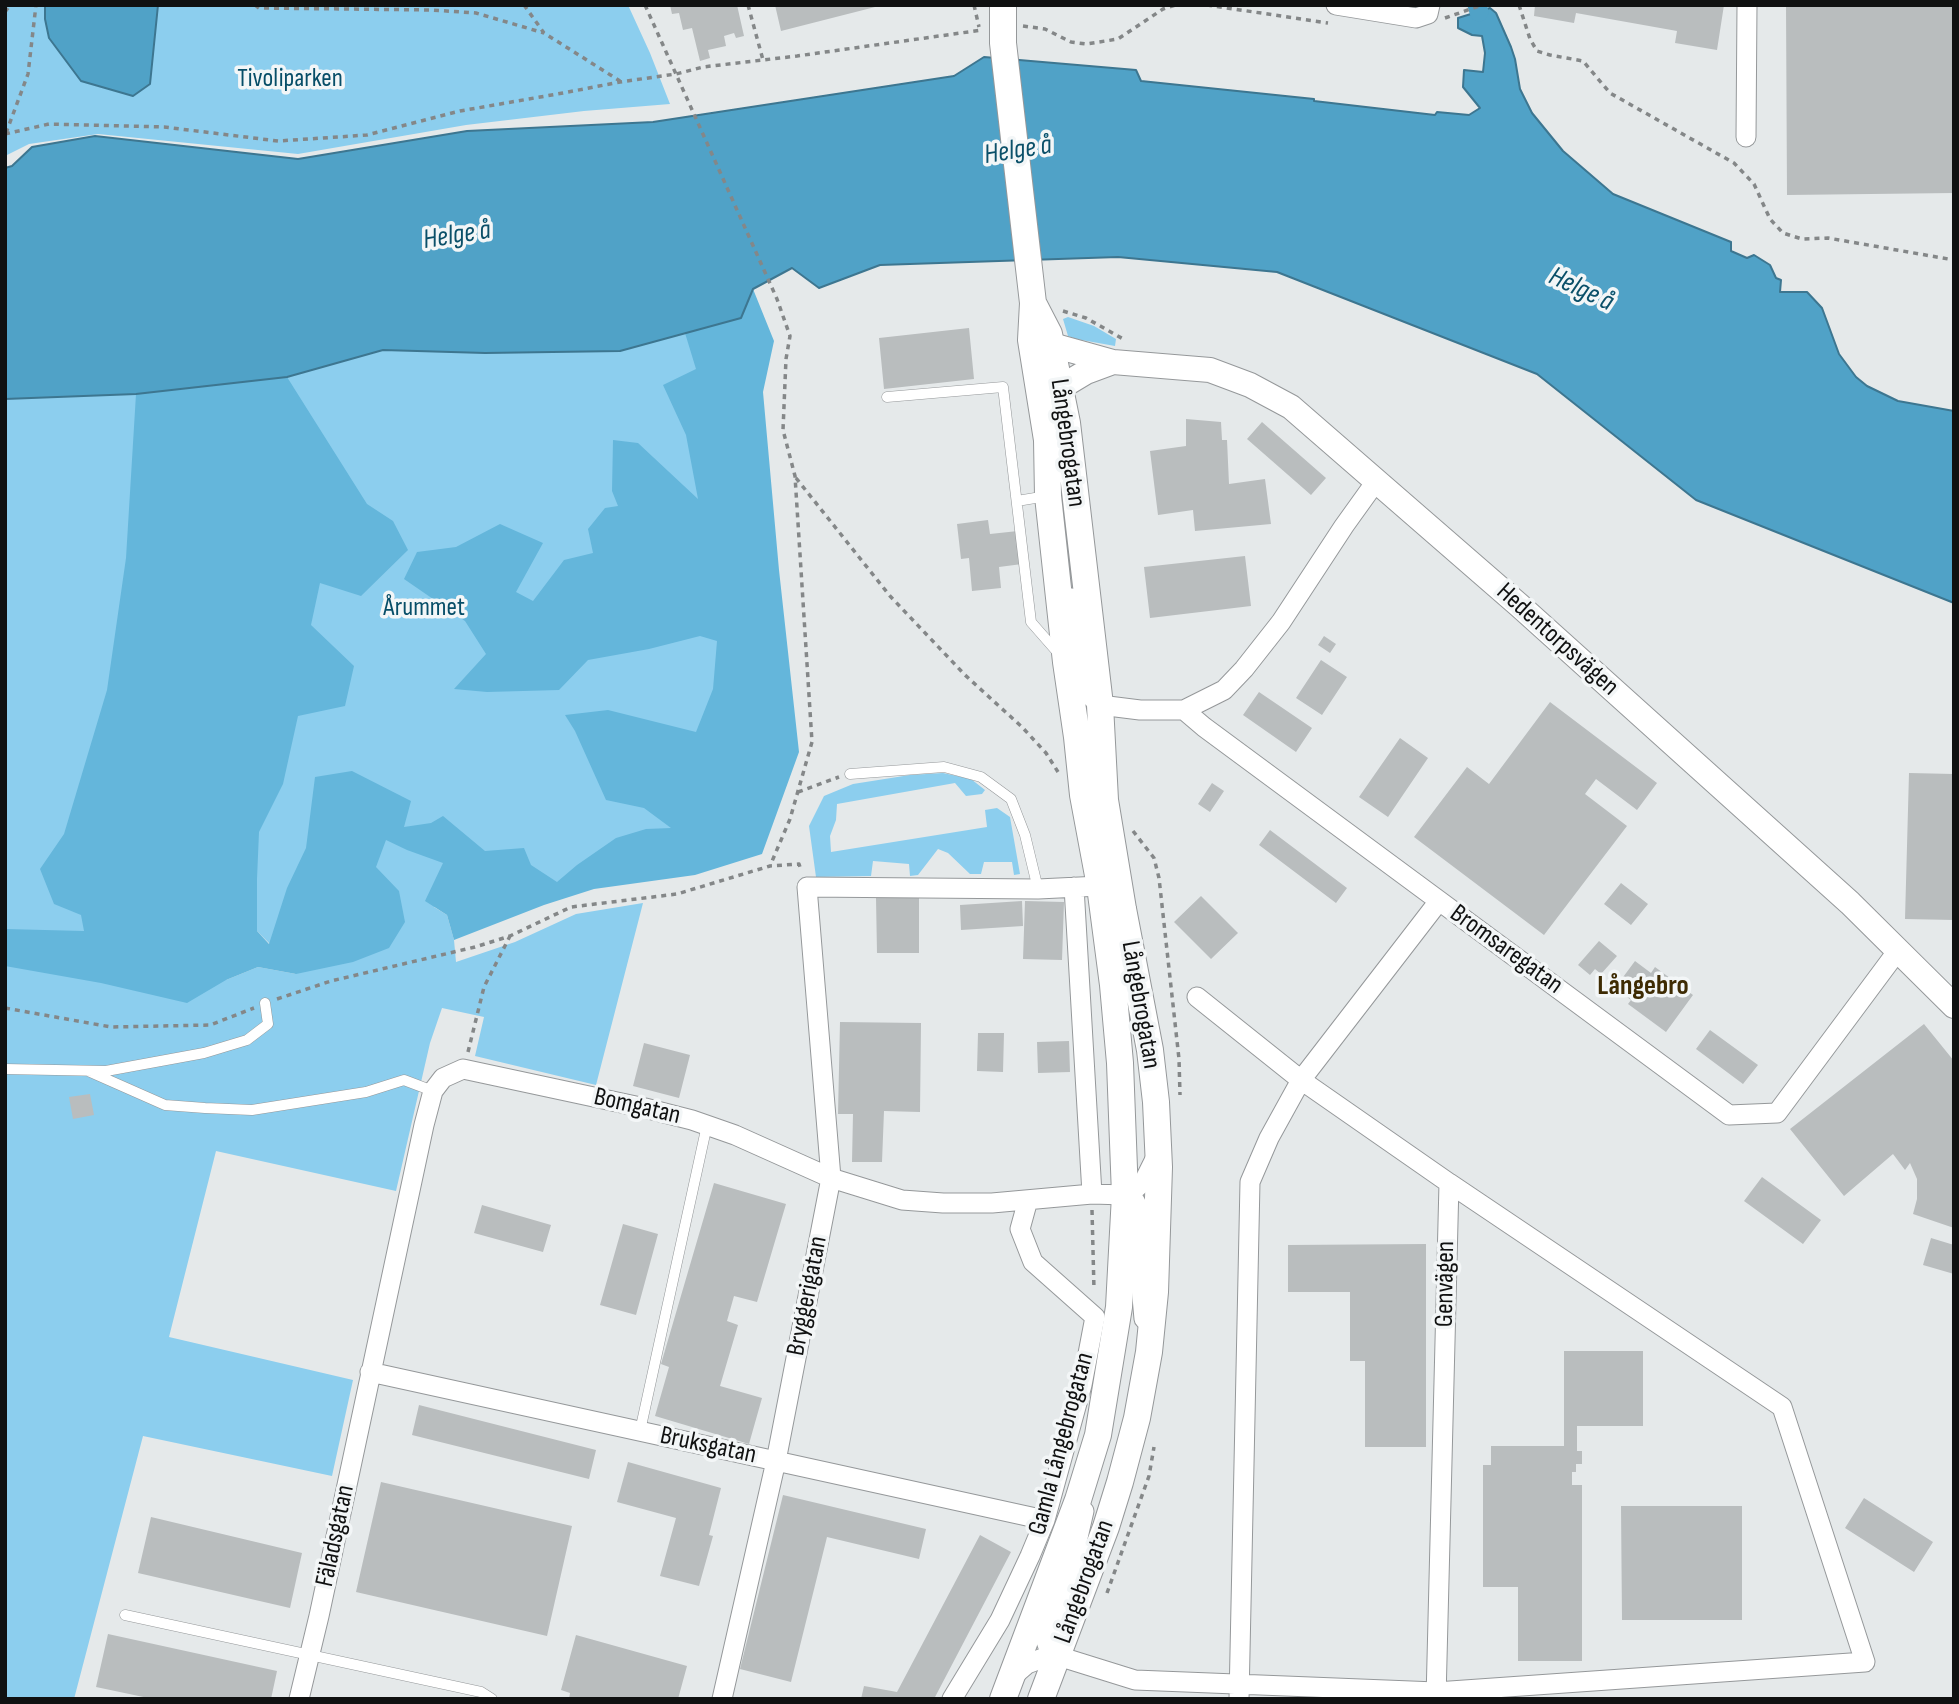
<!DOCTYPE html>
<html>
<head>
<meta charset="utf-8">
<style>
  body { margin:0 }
  #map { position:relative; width:1959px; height:1704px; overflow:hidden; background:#e5e9ea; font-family:"Sofia Sans Condensed",sans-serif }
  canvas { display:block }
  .frame { position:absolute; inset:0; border:7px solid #101111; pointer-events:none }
</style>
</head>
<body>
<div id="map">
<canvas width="1959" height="1704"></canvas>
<div class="frame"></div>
</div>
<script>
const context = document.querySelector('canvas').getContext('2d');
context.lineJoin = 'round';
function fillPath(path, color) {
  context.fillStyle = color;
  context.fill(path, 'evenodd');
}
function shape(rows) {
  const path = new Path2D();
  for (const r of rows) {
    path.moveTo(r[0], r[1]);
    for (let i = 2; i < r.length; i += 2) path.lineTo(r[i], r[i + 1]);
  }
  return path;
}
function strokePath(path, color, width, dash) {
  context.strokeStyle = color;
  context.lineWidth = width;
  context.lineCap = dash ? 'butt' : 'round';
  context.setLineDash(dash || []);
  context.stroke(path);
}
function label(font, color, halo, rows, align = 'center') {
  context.font = font + ' "Sofia Sans Condensed",sans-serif';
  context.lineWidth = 7;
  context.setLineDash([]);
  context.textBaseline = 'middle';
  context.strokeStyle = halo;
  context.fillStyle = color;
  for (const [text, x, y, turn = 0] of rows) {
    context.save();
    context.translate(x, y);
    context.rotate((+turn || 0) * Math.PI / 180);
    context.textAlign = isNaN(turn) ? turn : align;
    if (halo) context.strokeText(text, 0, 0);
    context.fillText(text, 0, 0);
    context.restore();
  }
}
const green = shape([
  [5,5,628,5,650,53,670,104,584,111,466,125,298,154,98,134,29,144,5,156],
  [5,314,744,321,717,866,434,907,447,915,454,940,456,962,515,942,576,914,643,903,596,1085,475,1056,484,1017,442,1008,430,1043,396,1191,216,1151,169,1337,353,1380,332,1476,143,1436,74,1699,5,1699],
  [257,931,270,944,296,974,258,967,226,980],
  [1068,317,1094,326,1116,339,1115,346,1076,339,1068,336,1063,319],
  [943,773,971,779,985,790,982,794,966,796,955,783,837,804,836,820,830,836,831,852,987,827,985,810,997,808,1010,817,1020,874,1014,875,1012,862,984,862,981,874,970,874,948,853,938,849,918,875,910,876,909,864,873,861,871,876,816,877,809,826,824,796,853,784,910,775]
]);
const forest = shape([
  [753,289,774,341,763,392,779,570,799,752,762,854,695,875,594,889,544,905,454,940,447,915,425,901,443,863,407,850,386,840,376,867,399,891,405,922,389,948,353,962,296,974,258,967,226,980,187,1003,101,983,5,966,5,929,84,931,81,915,54,904,40,869,64,834,107,690,126,558,136,394,287,377,367,504,393,521,408,550,361,596,320,583,311,625,354,666,345,706,298,716,283,784,259,832,257,879,257,931,269,944,287,888,306,848,315,777,352,771,411,801,404,827,431,823,443,816,485,851,524,848,531,865,557,882,577,865,616,838,646,829,671,828,644,808,606,800,575,731,565,715,608,710,696,732,713,689,717,641,700,636,649,649,588,660,559,690,487,692,454,689,486,654,465,621,404,579,417,552,456,547,500,524,543,543,516,592,533,601,564,560,593,553,588,529,605,508,618,506,612,491,613,440,638,443,698,499,686,435,663,385,696,369,685,333,741,318]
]);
const water = shape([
  [45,5,158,5,150,84,133,96,81,81,49,38,45,19,45,5],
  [1490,8,1496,13,1511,47,1515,59,1520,89,1532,113,1563,151,1613,194,1731,242,1731,251,1747,258,1754,255,1770,265,1776,278,1781,280,1780,292,1807,292,1822,308,1839,354,1856,377,1867,386,1898,401,1954,411,1954,603,1696,500,1537,374,1277,272,1118,257,880,265,819,288,792,268,753,289,741,318,620,351,485,353,383,350,287,377,136,394,5,399,5,168,12,166,32,147,95,136,298,159,467,131,653,122,954,76,984,57,1136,70,1141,81,1314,99,1314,101,1435,115,1437,112,1469,115,1480,108,1463,87,1464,70,1483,72,1485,53,1482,36,1472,35,1458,28,1458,18,1490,8]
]);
const canal = shape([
  [1477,5,1479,12]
]);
const building = shape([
  [670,5,737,5,744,36,736,38,734,33,724,36,726,46,708,50,710,58,700,61,692,28,683,30,679,13,672,14],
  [775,5,879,5,879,6,781,31],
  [1535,5,1724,5,1717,50,1675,43,1677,31,1576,13,1574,23,1534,16],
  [1786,5,1954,5,1954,193,1787,195],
  [969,328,974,379,884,389,879,338],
  [1186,419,1221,422,1222,440,1227,440,1229,484,1265,479,1271,524,1195,531,1193,510,1158,515,1150,451,1186,446],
  [1262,422,1326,478,1311,495,1247,439],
  [988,520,990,534,1018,531,1022,564,999,567,1001,588,972,591,969,558,961,559,957,524],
  [1245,556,1251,606,1150,618,1144,567],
  [1324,636,1336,644,1330,653,1318,645],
  [1321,660,1347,677,1322,715,1296,698],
  [1259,692,1312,728,1296,752,1243,715],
  [1550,702,1657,783,1637,810,1596,779,1585,794,1627,826,1544,935,1414,837,1467,767,1489,784],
  [1400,738,1428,758,1388,817,1359,797],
  [1909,773,1954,774,1954,920,1905,919],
  [1212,783,1224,791,1210,812,1198,804],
  [1270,830,1347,888,1336,903,1259,845],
  [1621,883,1648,904,1631,925,1604,904],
  [1201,896,1238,933,1211,959,1174,922],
  [876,898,919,898,919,953,877,953],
  [1022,901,1023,926,961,930,960,905],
  [1025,901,1064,902,1062,960,1023,959],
  [1599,941,1617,956,1601,974,1595,969,1590,975,1578,965],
  [1635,961,1651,973,1655,967,1693,995,1666,1032,1628,1004,1631,1000,1615,988],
  [840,1022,921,1023,920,1112,884,1111,882,1162,852,1162,853,1114,838,1114],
  [1924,1024,1954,1061,1954,1228,1913,1214,1917,1199,1917,1179,1910,1163,1905,1170,1893,1154,1844,1196,1790,1129],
  [1710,1030,1758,1065,1743,1084,1696,1049],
  [978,1033,1004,1033,1003,1072,977,1071],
  [1069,1041,1070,1072,1038,1073,1037,1042],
  [644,1043,690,1055,679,1098,633,1086],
  [90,1094,94,1115,73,1119,69,1097],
  [1762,1177,1821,1220,1803,1244,1744,1201],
  [714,1183,786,1204,757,1302,734,1296,727,1321,738,1325,720,1386,762,1398,749,1444,655,1416,669,1367,661,1364],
  [482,1205,551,1225,543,1252,474,1233],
  [623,1224,658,1234,636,1315,600,1305],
  [1931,1238,1954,1245,1954,1274,1923,1265],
  [1426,1244,1426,1447,1365,1447,1365,1361,1350,1361,1350,1292,1288,1292,1288,1245],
  [1564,1351,1643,1351,1643,1426,1577,1426,1577,1451,1582,1451,1582,1464,1576,1464,1576,1472,1572,1472,1572,1485,1582,1485,1582,1661,1518,1661,1518,1587,1483,1587,1483,1465,1491,1465,1491,1446,1564,1446],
  [419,1405,596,1450,589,1479,412,1435],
  [628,1462,721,1488,709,1535,713,1536,699,1586,660,1576,676,1518,617,1502],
  [381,1482,572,1526,547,1636,356,1592],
  [783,1495,926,1529,919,1559,827,1537,791,1682,740,1669],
  [1864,1498,1933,1542,1914,1572,1845,1528],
  [1621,1506,1742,1506,1742,1620,1622,1620],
  [151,1517,302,1553,290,1608,138,1573],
  [980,1535,1011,1552,934,1699,861,1699,864,1686,897,1692],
  [108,1634,277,1671,271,1699,153,1699,96,1687],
  [576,1635,687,1666,678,1699,569,1699,570,1693,561,1690]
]);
const path = shape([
  [255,5,259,8,432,10,476,13,544,33],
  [524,5,544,33,620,81],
  [645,5,777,299,790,336,786,359,783,430,795,476,812,742,790,819,770,866],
  [748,5,763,60],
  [974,5,979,27],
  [1207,5,1328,23],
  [1519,5,1530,39,1537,51,1550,55,1583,61,1610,93,1734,163,1754,184,1770,219,1783,233,1802,239,1828,238,1954,260],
  [5,12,10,5],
  [1445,18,1482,5],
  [1023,26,1045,29,1071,42,1086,44,1118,39,1163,9,1176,5],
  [6,133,28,74,36,5],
  [5,134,49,124,164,127,278,141,367,135,460,111,563,93,620,82,676,74,703,67,797,56,982,30],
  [1063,311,1086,318,1125,340],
  [796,478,890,596,965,675,1022,727,1046,753,1058,772],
  [798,792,839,777],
  [1133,831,1154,858,1159,878,1179,1059,1180,1095],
  [277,999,331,981,475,947,510,936,571,907,677,894,770,866,799,864,801,870],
  [5,1008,111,1027,210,1025,254,1008],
  [468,1052,484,987,510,936],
  [1092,1210,1094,1290],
  [1107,1593,1149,1476,1154,1447]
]);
const service = shape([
  [887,397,1003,387,1031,622,1059,654],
  [1017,501,1047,496],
  [850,774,944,767,981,777,1011,799,1025,835,1038,889],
  [5,1069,106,1071,204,1053,247,1040,268,1024,265,1003],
  [88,1071,165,1105,205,1108,252,1110,366,1092,404,1080,433,1091],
  [640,1431,707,1125],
  [125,1615,481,1692,492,1699]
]);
const minor = shape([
  [1336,5,1416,18,1428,14,1430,5],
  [1746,137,1747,5],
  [1072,598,1082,681,1088,694,1100,705,1140,710,1184,710,1224,690,1244,669,1281,622,1344,526,1377,480],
  [1184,710,1204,727,1729,1115,1777,1113,1899,949],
  [1074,887,1092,1194],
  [1197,997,1301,1080,1449,1183,1436,1699],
  [1144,1319,1141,1286,1142,1229,1139,1209,1135,1201,1125,1195,1133,1191,1144,1181,1156,1157],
  [370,1372,1045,1520],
  [1058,1656,1135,1680,1436,1692,1865,1662,1782,1407,1449,1183],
  [1012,1677,1027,1664,1043,1658,1058,1656,1048,1647,1044,1635,1077,1542,1084,1511],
  [299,1699,319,1616,424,1125,433,1091,443,1078,463,1069,645,1108,692,1120,735,1135,831,1178,902,1200,943,1203,992,1203,1092,1194,1125,1195],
  [722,1699,776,1461,831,1178,807,887,1038,889,1100,886],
  [952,1699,1000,1620,1030,1556,1045,1520,1082,1385,1095,1317,1033,1262,1020,1229,1028,1200],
  [1239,1699,1250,1182,1269,1138,1301,1080,1439,901]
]);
const tertiary = shape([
  [1052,345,1113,362,1210,370,1250,385,1291,407,1520,606,1850,903,1954,1006],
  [1048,404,1066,384,1086,372,1113,362]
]);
const secondary = shape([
  [1003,5,1003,43,1033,303,1031,340,1047,440,1048,496,1066,662,1077,737,1083,795,1100,886,1113,985,1120,1063,1125,1195,1119,1307,1098,1435,1078,1500,1003,1699],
  [1034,305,1049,334,1067,423,1100,705,1105,800,1123,909,1150,1050,1156,1102,1159,1167,1155,1292,1149,1352,1137,1418,1120,1482,1106,1527,1041,1699]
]);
const parkNames = [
  ["Tivoliparken",290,79],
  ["Årummet",424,608]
];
const streetNames = [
  ["Långebrogatan",1067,443,82],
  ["Hedentorpsvägen",1557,640,42],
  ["Bromsaregatan",1506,950,36],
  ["Långebrogatan",1140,1005,80],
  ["Bomgatan",637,1107,13],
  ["Genvägen",1446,1284,-89],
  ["Bryggerigatan",808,1296,-79],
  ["Gamla Långebrogatan",1062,1444,-75],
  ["Bruksgatan",708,1446,12],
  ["Fäladsgatan",336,1536,-78],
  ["Långebrogatan",1085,1582,-70]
];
const waterNames = [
  ["Helge å",1018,151,-9],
  ["Helge å",457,236,-9],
  ["Helge å",1581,290,25]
];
const neighbourhoodNames = [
  ["Långebro",1643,987]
];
fillPath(green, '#8cceee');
fillPath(forest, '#64b6db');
fillPath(water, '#50a2c7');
strokePath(water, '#3d7690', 2);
strokePath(canal, '#50a2c7', 19);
fillPath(building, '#b9bdbe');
strokePath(service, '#95989a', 11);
strokePath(minor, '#95989a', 21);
strokePath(tertiary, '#95989a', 26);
strokePath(secondary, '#95989a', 28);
strokePath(path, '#848788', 3.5, [5, 5]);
strokePath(service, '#fff', 10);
strokePath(minor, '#fff', 19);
strokePath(tertiary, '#fff', 24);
strokePath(secondary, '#fff', 26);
label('26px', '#074e68', '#f3f6f7', parkNames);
label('26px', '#101111', '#f3f6f7', streetNames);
label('italic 28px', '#0b5069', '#f3f6f7', waterNames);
label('bold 28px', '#3e2b03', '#f3f6f7', neighbourhoodNames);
</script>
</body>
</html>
